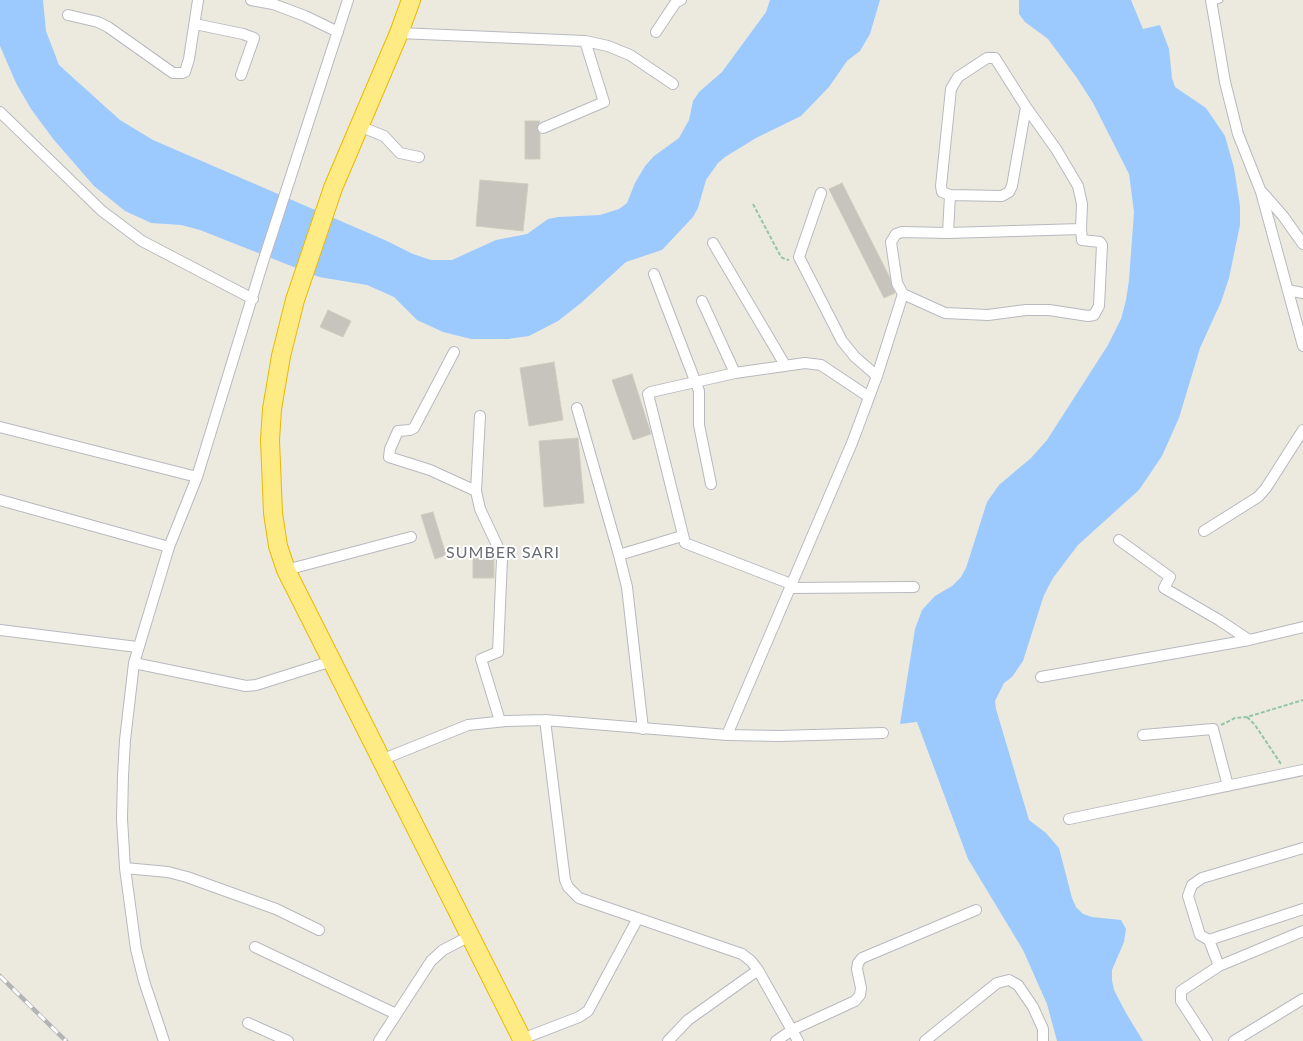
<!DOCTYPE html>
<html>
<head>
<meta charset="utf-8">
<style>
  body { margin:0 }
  canvas { display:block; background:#eceadf }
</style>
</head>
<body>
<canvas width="1303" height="1041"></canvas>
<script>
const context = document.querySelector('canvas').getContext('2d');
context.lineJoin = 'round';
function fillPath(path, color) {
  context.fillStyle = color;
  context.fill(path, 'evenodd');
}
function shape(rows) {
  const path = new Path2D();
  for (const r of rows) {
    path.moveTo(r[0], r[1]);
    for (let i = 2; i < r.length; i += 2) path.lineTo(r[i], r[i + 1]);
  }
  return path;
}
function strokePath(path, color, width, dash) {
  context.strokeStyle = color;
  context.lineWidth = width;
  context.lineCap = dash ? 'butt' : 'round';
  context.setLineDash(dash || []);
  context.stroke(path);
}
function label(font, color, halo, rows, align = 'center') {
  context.font = font + ' Lato,sans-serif';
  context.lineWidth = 4;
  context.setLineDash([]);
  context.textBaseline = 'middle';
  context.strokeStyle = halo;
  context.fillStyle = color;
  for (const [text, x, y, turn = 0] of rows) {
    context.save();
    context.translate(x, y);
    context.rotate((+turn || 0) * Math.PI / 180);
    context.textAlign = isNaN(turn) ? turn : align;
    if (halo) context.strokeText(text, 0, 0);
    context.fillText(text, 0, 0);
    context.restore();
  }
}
const water = shape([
  [0,0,43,0,46,31,59,65,120,120,153,140,387,241,413,254,431,260,452,260,496,240,527,234,548,219,558,217,600,215,619,209,627,203,635,183,645,166,654,156,679,138,689,120,693,101,699,92,722,72,766,12,770,0,880,0,870,34,860,51,847,61,829,87,801,116,756,138,725,157,718,163,706,180,698,208,693,217,662,250,626,262,581,303,558,321,529,336,508,339,471,339,443,332,417,320,394,297,367,285,319,277,200,230,181,225,151,223,125,211,94,186,54,140,31,109,16,83,0,46],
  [1019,0,1131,0,1143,29,1160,25,1169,49,1172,78,1175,87,1206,108,1225,136,1234,168,1240,206,1240,225,1229,278,1221,302,1200,348,1179,418,1162,456,1139,490,1078,545,1053,578,1044,595,1023,661,1012,677,1004,683,995,701,996,709,1029,820,1046,833,1059,848,1072,898,1076,907,1083,914,1092,917,1121,920,1126,929,1124,942,1112,970,1112,980,1114,990,1126,1013,1143,1041,1057,1041,1047,1004,1023,950,968,859,917,722,900,724,915,629,922,610,935,596,952,586,961,577,966,568,987,502,999,485,1031,458,1047,440,1108,345,1121,319,1126,300,1129,280,1134,212,1129,174,1093,103,1077,78,1048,39,1025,22,1019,14]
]);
const building = shape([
  [525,121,540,121,537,128,540,134,540,159,525,159,525,121],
  [480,180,528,184,523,231,476,226,480,180],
  [842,183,889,276,895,293,884,298,829,189,842,183],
  [328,310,351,321,343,337,320,327,328,310],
  [554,362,563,420,529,426,520,368,554,362],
  [632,374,651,434,633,440,612,380,632,374],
  [578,438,584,503,544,507,539,441,578,438],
  [433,512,446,555,435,559,421,515,433,512],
  [473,556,494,556,494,578,473,578,473,556]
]);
const path = shape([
  [753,204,781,257,785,259,789,260],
  [1247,717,1255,725,1281,764],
  [1221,725,1235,718,1247,717,1303,700]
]);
const lane = shape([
  [1211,3,1220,0]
]);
const street = shape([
  [251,0,273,4,305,16,338,32],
  [1211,0,1225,82,1238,134,1261,192,1303,346],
  [68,15,98,22,108,27,173,73,182,73,185,72,189,59,198,0],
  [195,24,243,34,254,38,241,75],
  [656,32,676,2,681,0],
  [399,33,585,41,608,46,630,55,673,84],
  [0,112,102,211,142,241,253,299],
  [359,126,384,136,400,153,419,157],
  [543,128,604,102,585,41],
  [821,193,799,257,842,341,855,357,877,376],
  [1263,193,1283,216,1303,244],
  [950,195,942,192,941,186,951,89,958,77,987,58,995,58,1026,107,1056,149,1078,186,1082,204,1081,229],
  [1081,229,1082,240,1100,242,1102,245,1099,306,1094,315,1088,316,1049,310,1026,310,988,315,945,313,903,294,897,283,891,242,896,234,902,232,948,233,1081,229],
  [948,233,950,195,1002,196,1009,192,1012,186,1026,107],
  [713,243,785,365],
  [654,274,699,391,699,425,711,484],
  [1288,290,1303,293],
  [702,301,735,373],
  [454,352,414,428,410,430,398,431,390,449,389,457,430,470,476,491,480,509,497,545,502,559,498,652,481,659,500,721],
  [577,408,619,555,627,587,643,729],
  [0,427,197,477],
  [476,491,480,416],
  [0,500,169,547],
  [1204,531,1258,497,1266,488,1303,430],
  [1119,540,1170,577,1164,588,1219,620,1249,640],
  [619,555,682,536],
  [286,570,411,537],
  [791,584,685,543,648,394,651,392,735,373,805,363,821,365,869,397],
  [790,588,914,587],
  [0,630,137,647],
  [134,663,246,686,256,685,332,661],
  [1041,677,1249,640,1303,627],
  [545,720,565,880,568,887,579,898,742,954,751,961,758,970,798,1041],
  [727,735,852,443,877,376,903,294],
  [1143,735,1213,729,1228,786],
  [381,760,468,725,506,721,545,720,727,735,779,736,883,733],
  [1069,819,1303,770],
  [1303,848,1202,878,1192,885,1188,896,1200,935,1209,940,1303,909],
  [125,868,168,872,187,877,276,909,319,930],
  [1209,940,1219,966],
  [255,947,396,1014],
  [248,1023,288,1041],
  [522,1039,579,1017,588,1011,638,918],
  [164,1041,144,981,136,949,125,868,122,819,123,776,125,740,134,663,169,547,197,477,262,265,348,0],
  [379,1041,431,961,443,950,470,936],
  [668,1041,688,1020,758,970],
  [776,1041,792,1030,855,1001,860,995,861,988,857,969,858,963,862,958,976,910],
  [925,1041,997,983,1009,980,1018,985,1033,1007,1043,1029,1043,1041],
  [1207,1041,1181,1001,1181,991,1219,966,1303,931],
  [1234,1041,1303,999]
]);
const highway = shape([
  [411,0,399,33,333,188,295,300,281,356,272,409,270,440,273,513,278,546,286,570,523,1041]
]);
const rail = shape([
  [0,976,66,1041]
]);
const quarterNames = [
  ["SUMBER SARI",503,553]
];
fillPath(water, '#9ccaff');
fillPath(building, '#c6c4bc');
strokePath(building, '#d0ccbe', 1);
strokePath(lane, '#b7b9bf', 7);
strokePath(street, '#b7b9bf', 12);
strokePath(highway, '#ebb900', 20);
strokePath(path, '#94c5a7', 2, [4, 2]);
strokePath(lane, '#fff', 5);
strokePath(street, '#fff', 10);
strokePath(highway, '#feeb84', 18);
strokePath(rail, '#b3b4b4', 4.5);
strokePath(rail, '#fff', 3, [9]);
context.letterSpacing = '1px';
label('16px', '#696d73', '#fff', quarterNames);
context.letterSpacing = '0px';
</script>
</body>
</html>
